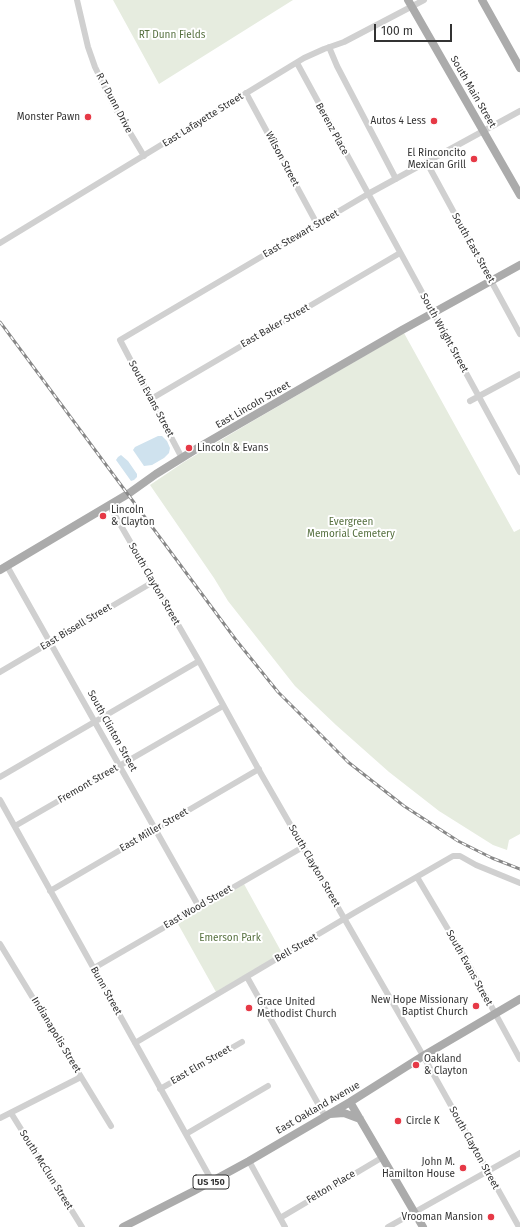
<!DOCTYPE html>
<html>
<head>
<meta charset="utf-8">
<style>
  body { margin:0 }
  #map { position:relative; width:520px; height:1227px; overflow:hidden; background:#fff; font-family:"Fira Sans",sans-serif }
  canvas { display:block }
  .scale { position:absolute; left:374px; top:24px; width:78px; height:18px; box-sizing:border-box; border:2px solid #333; border-top:0; padding-left:5px; font-size:12px; line-height:14px; white-space:nowrap; color:#333; -webkit-text-stroke:3px #fff; paint-order:stroke }
</style>
</head>
<body>
<div id="map">
<canvas width="520" height="1227"></canvas>
<div class="scale">100 m</div>
</div>
<script>
const context = document.querySelector('canvas').getContext('2d');
context.lineJoin = 'round';
function fillPath(path, color) {
  context.fillStyle = color;
  context.fill(path, 'evenodd');
}
function shape(rows) {
  const path = new Path2D();
  for (const r of rows) {
    path.moveTo(r[0], r[1]);
    for (let i = 2; i < r.length; i += 2) path.lineTo(r[i], r[i + 1]);
  }
  return path;
}
function strokePath(path, color, width, dash) {
  context.strokeStyle = color;
  context.lineWidth = width;
  context.lineCap = dash ? 'butt' : 'round';
  context.setLineDash(dash || []);
  context.stroke(path);
}
function label(font, color, halo, rows, align = 'center') {
  context.font = font + ' "Fira Sans",sans-serif';
  context.lineWidth = 4;
  context.setLineDash([]);
  context.textBaseline = 'middle';
  context.strokeStyle = halo;
  context.fillStyle = color;
  for (const [text, x, y, turn = 0] of rows) {
    context.save();
    context.translate(x, y);
    context.rotate((+turn || 0) * Math.PI / 180);
    context.textAlign = isNaN(turn) ? turn : align;
    if (halo) context.strokeText(text, 0, 0);
    context.fillText(text, 0, 0);
    context.restore();
  }
}
const green = shape([
  [113,0,293,0,159,84],
  [404,333,514,532,520,529,520,834,509,840,507,850,493,845,439,811,389,772,336,725,295,686,228,601,214,578,150,485,184,462,246,425],
  [244,884,282,953,216,992,178,924]
]);
const water = shape([
  [158,436,162,436,167,441,170,448,169,453,164,458,152,465,144,466,133,450,135,447],
  [121,455,128,461,137,474,137,477,134,480,131,481,116,460,118,457]
]);
const minor = shape([
  [77,0,88,47,95,67,114,106,144,156],
  [329,47,337,66,396,179],
  [297,63,520,472],
  [246,93,317,224],
  [427,163,520,334],
  [0,243,304,58,324,49,344,42,424,0],
  [151,399,400,253],
  [470,401,520,374],
  [182,458,120,340,368,194,520,111],
  [109,505,199,661,260,772,421,1052,519,1227],
  [7,566,199,907],
  [0,672,153,582],
  [0,777,199,661],
  [0,800,212,1181],
  [15,826,223,706],
  [417,877,465,958,520,1059],
  [50,891,259,769],
  [0,944,111,1126],
  [94,968,303,847],
  [247,977,325,1116],
  [135,1043,354,913,453,856,460,856,476,865,520,883],
  [160,1089,242,1042],
  [11,1113,82,1227],
  [0,1118,81,1077],
  [186,1134,268,1086],
  [249,1161,285,1227],
  [280,1218,383,1157],
  [388,1227,520,1153]
]);
const major = shape([
  [408,0,520,195],
  [482,0,520,68],
  [0,570,128,494,156,474,201,446,402,330,520,265],
  [350,1102,423,1227],
  [330,1114,344,1113,360,1119],
  [123,1227,192,1192,249,1161,350,1102,423,1056,520,999]
]);
const rail = shape([
  [0,322,236,640,278,692,348,762,404,806,458,841,492,858,520,869]
]);
const markers = [
  [88,117,4,"#e63946"],
  [434,121,4,"#e63946"],
  [474,159,4,"#e63946"],
  [189,448,4,"#e63946"],
  [103,516,4,"#e63946"],
  [476,1006,4,"#e63946"],
  [249,1008,4,"#e63946"],
  [416,1065,4,"#e63946"],
  [398,1121,4,"#e63946"],
  [463,1168,4,"#e63946"],
  [491,1217,4,"#e63946"]
];
const shields = [
  [211,1182,36]
];
const shieldNames = [
  ["US 150",211,1182]
];
const parkNames = [
  ["RT Dunn Fields",172,35],
  ["Evergreen",351,522],
  ["Memorial Cemetery",351,534],
  ["Emerson Park",230,938]
];
const streetNames = [
  ["South Main Street",473,92,60],
  ["R T Dunn Drive",114,103,62],
  ["East Lafayette Street",203,120,-32],
  ["Berenz Place",332,129,61],
  ["Wilson Street",282,159,62],
  ["East Stewart Street",301,234,-30],
  ["South East Street",473,248,61],
  ["East Baker Street",275,326,-30],
  ["South Wright Street",444,333,61],
  ["South Evans Street",151,399,62],
  ["East Lincoln Street",253,405,-30],
  ["South Clayton Street",154,584,60],
  ["East Bissell Street",76,627,-31],
  ["South Clinton Street",112,731,61],
  ["Fremont Street",88,784,-30],
  ["East Miller Street",154,830,-30],
  ["South Clayton Street",314,866,60],
  ["East Wood Street",198,907,-30],
  ["Bell Street",296,948,-30],
  ["South Evans Street",469,968,61],
  ["Bunn Street",106,991,61],
  ["Indianapolis Street",56,1035,59],
  ["East Elm Street",201,1065,-30],
  ["East Oakland Avenue",318,1108,-30],
  ["South Clayton Street",474,1148,61],
  ["South McClun Street",46,1170,58],
  ["Felton Place",331,1187,-31]
];
const poiNames = [
  ["Monster Pawn",80,117],
  ["Autos 4 Less",426,121],
  ["El Rinconcito",466,153],
  ["Mexican Grill",466,165],
  ["Lincoln & Evans",197,448,"left"],
  ["Lincoln",111,510,"left"],
  ["& Clayton",111,522,"left"],
  ["New Hope Missionary",468,1000],
  ["Baptist Church",468,1012],
  ["Grace United",257,1002,"left"],
  ["Methodist Church",257,1014,"left"],
  ["Oakland",424,1059,"left"],
  ["& Clayton",424,1071,"left"],
  ["Circle K",406,1121,"left"],
  ["John M.",455,1162],
  ["Hamilton House",455,1174],
  ["Vrooman Mansion",483,1217]
];
fillPath(green, '#e6ecdf');
fillPath(water, '#cfe2ee');
strokePath(minor, '#d0d0d0', 6);
strokePath(major, '#ababab', 8);
strokePath(rail, '#888', 3);
strokePath(rail, '#fff', 1.5, [4.5]);
for (const [x, y, r, color] of markers) {
  const dot = new Path2D();
  dot.arc(x, y, r, 0, 2 * Math.PI);
  context.fillStyle = color;
  context.fill(dot);
  strokePath(dot, '#fff', 1.5);
}
for (const [x, y, w] of shields) {
  const box = new Path2D();
  box.roundRect(x - w / 2, y - 7, w, 14, 3);
  context.fillStyle = '#fff';
  context.fill(box);
  strokePath(box, '#333', 1);
}
label('bold 9px', '#333', null, shieldNames);
label('10px', '#56703f', '#fff', parkNames);
label('10px', '#333', '#fff', streetNames);
label('10px', '#333', '#fff', poiNames, 'right');
</script>
</body>
</html>
